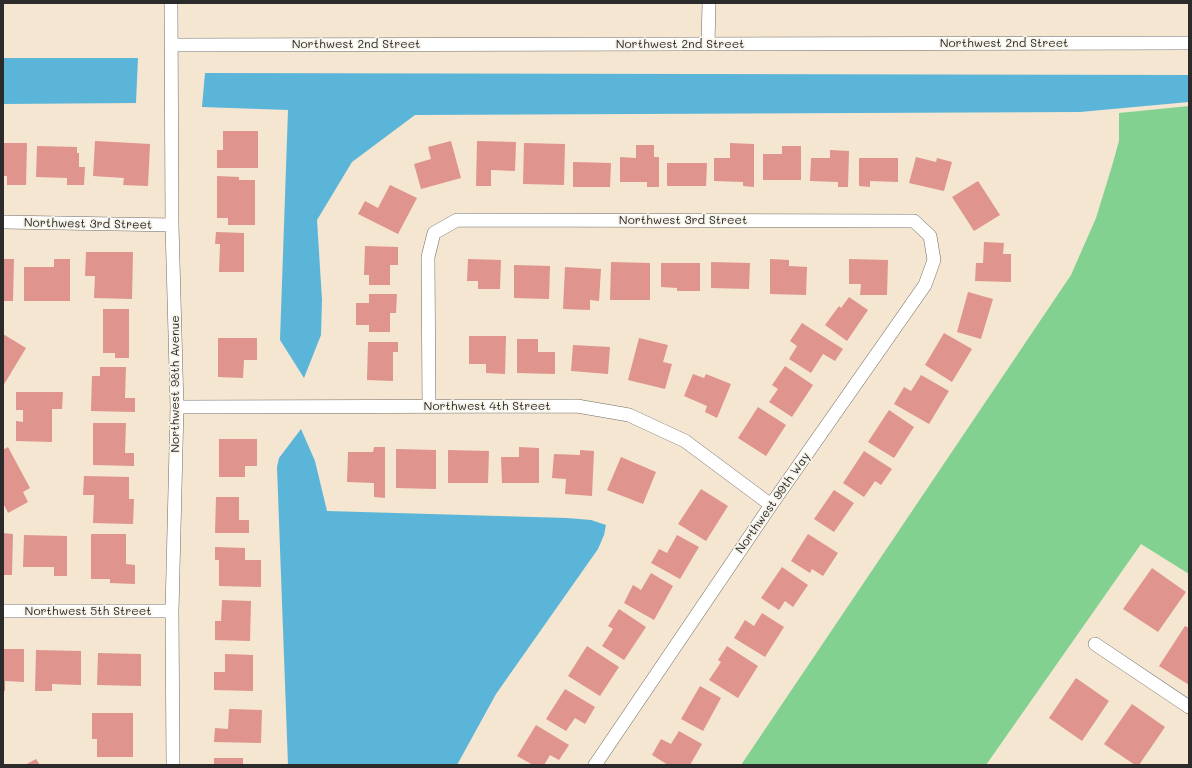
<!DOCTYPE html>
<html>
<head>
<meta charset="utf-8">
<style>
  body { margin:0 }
  #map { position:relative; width:1192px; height:768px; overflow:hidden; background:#f4e6d0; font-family:Mali,sans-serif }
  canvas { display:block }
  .frame { position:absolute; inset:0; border:4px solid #2b2b2b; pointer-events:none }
</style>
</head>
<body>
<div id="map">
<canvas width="1192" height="768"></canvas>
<div class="frame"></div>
</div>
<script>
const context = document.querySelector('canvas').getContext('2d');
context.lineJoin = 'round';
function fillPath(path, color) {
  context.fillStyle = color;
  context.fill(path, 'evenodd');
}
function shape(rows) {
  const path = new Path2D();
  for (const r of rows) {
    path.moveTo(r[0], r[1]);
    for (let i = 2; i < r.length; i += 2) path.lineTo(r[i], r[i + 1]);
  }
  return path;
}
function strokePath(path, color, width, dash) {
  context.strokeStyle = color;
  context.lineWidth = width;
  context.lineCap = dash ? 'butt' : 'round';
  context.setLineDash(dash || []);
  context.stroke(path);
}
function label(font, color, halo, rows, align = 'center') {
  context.font = font + ' Mali,sans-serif';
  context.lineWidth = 3.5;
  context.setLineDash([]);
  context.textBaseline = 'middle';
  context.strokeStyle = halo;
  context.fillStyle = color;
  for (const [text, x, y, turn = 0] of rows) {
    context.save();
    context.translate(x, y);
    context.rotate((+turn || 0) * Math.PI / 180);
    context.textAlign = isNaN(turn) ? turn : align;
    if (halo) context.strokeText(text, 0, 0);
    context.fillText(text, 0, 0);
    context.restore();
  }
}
const green = shape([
  [1189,106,1189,574,1141,544,986,765,741,765,1071,275,1096,218,1112,166,1119,141,1119,113]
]);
const water = shape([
  [3,58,138,58,136,103,3,104],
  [205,73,1189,75,1189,102,1080,112,415,115,352,162,317,220,322,300,321,335,304,378,280,340,288,110,202,107],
  [301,429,315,461,327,511,567,518,591,520,606,525,604,535,598,549,496,694,457,765,288,765,277,467,279,458]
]);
const building = shape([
  [223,131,258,131,258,168,217,168,217,150,223,150],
  [95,141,150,144,148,186,123,185,124,178,93,176],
  [451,141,461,178,421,189,414,164,431,159,428,147],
  [477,141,516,142,515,171,491,170,491,186,476,186],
  [3,143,27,143,26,185,7,185,7,176,3,176],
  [524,143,565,144,564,185,523,184],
  [730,143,754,144,754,187,743,186,743,182,714,181,714,158,730,158],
  [636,145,654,145,654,157,659,157,659,187,647,187,647,182,620,182,620,157,636,158],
  [37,146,77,147,77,153,79,153,79,167,85,167,84,185,67,185,67,178,36,177],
  [782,146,801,146,801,180,763,180,763,154,782,154],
  [830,150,849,151,848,187,838,187,838,182,810,181,811,158,830,158],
  [916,157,936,162,937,158,952,162,944,191,909,183],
  [859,158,898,158,898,182,870,181,870,187,859,186],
  [573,162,611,163,610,187,573,187],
  [667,163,707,163,706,186,667,186],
  [217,176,239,177,239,180,255,180,255,225,228,225,228,218,217,218],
  [978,181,1000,215,974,231,952,197],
  [390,185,417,198,398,234,358,214,365,201,378,208],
  [216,232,244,233,244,272,219,272,220,244,215,244],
  [984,242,1004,243,1003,254,1011,254,1011,282,975,281,976,263,983,263],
  [365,246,398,247,398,265,390,265,390,285,369,285,369,275,364,275],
  [86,252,133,252,132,299,94,298,95,276,85,276],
  [3,259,14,259,13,301,3,301],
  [54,259,70,259,70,301,24,301,24,267,54,267],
  [468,259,501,260,500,289,478,289,478,281,467,281],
  [770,259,789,260,789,266,807,267,806,295,770,294],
  [849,259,888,260,887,295,860,295,861,284,849,284],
  [611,262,650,263,650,300,610,300],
  [711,262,750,263,749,289,711,288],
  [661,263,700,263,700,291,677,291,677,288,661,287],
  [514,265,550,266,549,299,514,298],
  [565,267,601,269,599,301,590,300,590,310,563,309],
  [968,292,993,299,981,339,957,332],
  [369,294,397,294,396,313,390,313,390,332,369,332,369,325,356,325,356,303,369,303],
  [849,297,868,310,847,341,825,325,839,306,841,308],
  [103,309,129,309,129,358,115,358,115,353,103,353],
  [802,323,843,349,835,361,823,354,811,373,789,359,797,346,790,341],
  [944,333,972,349,952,382,925,365],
  [3,334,26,348,3,386],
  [469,336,506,336,505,374,486,373,486,364,469,364],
  [218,338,257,338,257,360,244,360,243,378,218,377],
  [639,338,668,345,663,362,672,364,665,389,628,380],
  [517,339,538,339,538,352,555,352,555,374,517,373],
  [368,342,398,342,398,352,393,352,393,381,367,380],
  [573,345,610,347,608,374,571,371],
  [785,366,813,385,792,417,769,402,778,389,772,385],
  [100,367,126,367,125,398,135,398,135,412,91,411,92,376,100,376],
  [693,374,704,378,706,374,731,384,717,418,705,412,707,406,684,396],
  [921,375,949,391,929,424,894,404,904,387,911,391],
  [16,392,63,392,62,409,52,409,52,442,16,441,16,421,23,422,23,410,16,410],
  [758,407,786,425,766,456,738,438],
  [889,410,914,427,894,458,868,442],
  [93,423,126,423,125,453,134,453,134,466,93,465],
  [219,439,257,439,257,466,245,466,245,477,219,477],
  [8,447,30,488,23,492,28,502,8,513,4,505,3,506,3,450],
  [374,447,385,447,385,498,374,497,374,483,347,482,348,452,373,452],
  [519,447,539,448,539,483,502,483,501,457,519,457],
  [396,449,436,450,436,489,396,488],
  [448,450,489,451,488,483,448,483],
  [580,450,594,451,592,496,565,494,566,479,552,478,554,454,580,455],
  [864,451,892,469,881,485,875,481,864,497,843,483],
  [621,457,656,472,643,504,607,490],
  [84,476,129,477,129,499,134,499,133,524,93,523,94,495,83,495],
  [701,489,728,506,706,541,678,524],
  [834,490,854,503,834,532,814,519],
  [216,497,239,497,239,520,249,520,249,533,215,533],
  [3,533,13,534,12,575,3,575],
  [91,534,126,534,126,564,135,565,135,584,110,583,110,579,91,579],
  [808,534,838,553,823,576,812,569,810,573,791,561],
  [24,535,67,536,67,576,54,576,54,567,23,567],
  [677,535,699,547,680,579,651,563,659,549,667,553],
  [215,547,245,548,245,560,261,560,261,587,219,586,219,560,215,560],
  [782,567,808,585,793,607,785,601,779,610,761,598],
  [1152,568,1186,592,1158,632,1123,609],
  [651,573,673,586,654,620,624,603,633,585,641,590],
  [222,600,251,601,250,641,215,640,215,621,221,621],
  [619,609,646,627,624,660,602,646,613,629,608,626],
  [762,613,784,627,765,657,734,638,745,620,754,626],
  [1185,626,1189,628,1189,685,1159,666],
  [587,646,619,667,600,696,568,676],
  [727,646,758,666,738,698,709,680,721,662,718,660],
  [3,649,24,649,24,682,5,681,5,691,3,691],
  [36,650,81,651,81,685,52,684,52,691,35,691],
  [98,653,141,654,141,686,97,685],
  [225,654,253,655,253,691,214,690,214,672,225,672],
  [1076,678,1109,701,1082,741,1049,718],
  [700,686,721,698,703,731,681,719],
  [565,689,595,707,585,724,575,718,566,731,546,719],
  [1132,704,1165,727,1139,765,1135,765,1104,744],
  [229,709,262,710,261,743,214,742,215,728,228,729],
  [92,713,133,713,133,757,97,757,97,739,92,739],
  [536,725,569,745,559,760,550,755,544,765,533,765,517,756],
  [679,731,702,744,690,765,668,765,652,755,661,739,671,744],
  [214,758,243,758,243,765,214,765],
  [36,759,40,765,25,765]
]);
const street = shape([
  [171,3,172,225,177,407,172,611,173,765],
  [708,44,709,3],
  [171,45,1189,43],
  [3,222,172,225],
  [429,406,428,257,434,233,457,220,914,221,930,236,934,260,925,285,771,505,595,765],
  [177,407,577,406,629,415,685,441,771,505],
  [3,611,172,611],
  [1095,644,1189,707]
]);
const streetNames = [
  ["Northwest 2nd Street",1004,43],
  ["Northwest 2nd Street",356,44],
  ["Northwest 2nd Street",680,44],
  ["Northwest 3rd Street",683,220],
  ["Northwest 3rd Street",88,224,1],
  ["Northwest 98th Avenue",175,384,-90],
  ["Northwest 4th Street",487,406],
  ["Northwest 99th Way",773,503,-55],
  ["Northwest 5th Street",88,611]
];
fillPath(green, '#83d191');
fillPath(water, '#5bb5d8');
fillPath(building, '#df948e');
strokePath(street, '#716c65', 14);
strokePath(street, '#fff', 13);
label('12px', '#2b2b2b', '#f7f3e8', streetNames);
</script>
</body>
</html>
